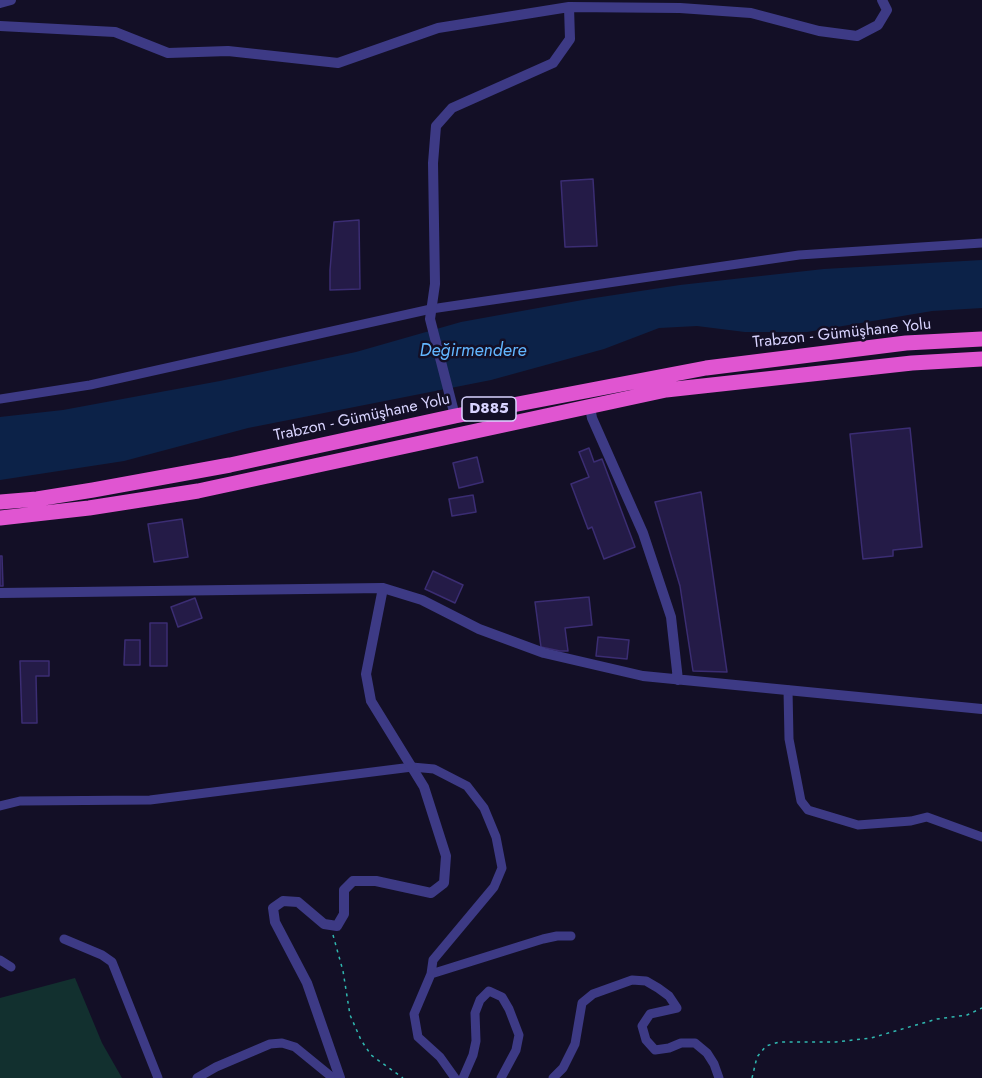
<!DOCTYPE html>
<html>
<head>
<meta charset="utf-8">
<style>
  body { margin:0 }
  canvas { display:block; background:#130f26 }
</style>
</head>
<body>
<canvas width="982" height="1078"></canvas>
<script>
const context = document.querySelector('canvas').getContext('2d');
context.lineJoin = 'round';
function fillPath(path, color) {
  context.fillStyle = color;
  context.fill(path, 'evenodd');
}
function shape(rows) {
  const path = new Path2D();
  for (const r of rows) {
    path.moveTo(r[0], r[1]);
    for (let i = 2; i < r.length; i += 2) path.lineTo(r[i], r[i + 1]);
  }
  return path;
}
function strokePath(path, color, width, dash) {
  context.strokeStyle = color;
  context.lineWidth = width;
  context.lineCap = dash ? 'butt' : 'round';
  context.setLineDash(dash || []);
  context.stroke(path);
}
function label(font, color, halo, rows, align = 'center') {
  context.font = font + ' Jost,sans-serif';
  context.lineWidth = 5;
  context.setLineDash([]);
  context.textBaseline = 'middle';
  context.strokeStyle = halo;
  context.fillStyle = color;
  for (const [text, x, y, turn = 0] of rows) {
    context.save();
    context.translate(x, y);
    context.rotate((+turn || 0) * Math.PI / 180);
    context.textAlign = isNaN(turn) ? turn : align;
    if (halo) context.strokeText(text, 0, 0);
    context.fillText(text, 0, 0);
    context.restore();
  }
}
const green = shape([
  [75,978,102,1043,122,1078,0,1078,0,998]
]);
const water = shape([
  [982,260,982,308,932,311,807,332,745,332,697,326,659,328,604,349,491,380,248,428,124,461,0,480,0,417,63,410,220,381,356,352,461,322,588,299,680,285,824,269]
]);
const building = shape([
  [593,179,597,246,565,247,561,181,593,179],
  [359,220,360,289,330,290,330,270,334,222,359,220],
  [910,428,922,547,893,550,893,556,863,559,850,434,910,428],
  [589,448,594,462,602,459,635,547,604,559,592,527,588,529,571,484,589,477,579,452,589,448],
  [477,457,483,482,459,488,453,463,477,457],
  [701,492,727,672,693,671,680,586,655,502,701,492],
  [473,495,476,512,452,516,449,499,473,495],
  [182,519,188,557,154,562,148,524,182,519],
  [0,556,2,556,3,586,0,586,0,556],
  [433,571,463,585,455,603,425,589,433,571],
  [589,597,592,625,565,628,568,651,560,651,541,647,535,602,589,597],
  [195,598,202,618,178,627,171,607,195,598],
  [150,623,167,623,167,666,150,666,150,623],
  [598,637,629,640,627,659,596,656,598,637],
  [125,640,140,640,140,665,124,665,125,640],
  [20,661,49,661,49,676,36,676,37,723,22,723,20,661]
]);
const path = shape([
  [333,935,343,971,350,1015,361,1040,371,1055,403,1078],
  [752,1078,757,1057,766,1046,779,1042,836,1042,871,1038,937,1019,967,1015,982,1008]
]);
const minor = shape([
  [0,399,90,385,431,309,799,255,982,243],
  [788,690,789,739,801,801,808,810,858,825,911,821,927,817,982,837],
  [0,806,20,801,150,800,412,767,434,769,467,786,484,808,496,837,502,868,494,887,433,960,431,974,414,1014,418,1037,440,1057,455,1078],
  [64,939,102,955,112,962,158,1078],
  [0,960,11,967],
  [431,974,543,939,557,936,571,936],
  [197,1078,216,1067,270,1044,282,1043,295,1047,333,1078],
  [463,1078,473,1055,476,1041,475,1013,480,1000,489,991,502,997,509,1009,519,1035,516,1050,501,1078],
  [553,1078,563,1068,575,1044,582,1003,593,994,632,980,646,981,658,988,669,996,677,1008,650,1014,642,1026,646,1040,655,1050,669,1048,681,1043,695,1043,707,1053,714,1064,719,1078]
]);
const tertiary = shape([
  [0,3,11,0],
  [0,26,115,32,168,53,228,51,338,63,438,28,569,7,680,8,751,13,819,31,857,36,878,25,887,10,882,0],
  [590,407,592,418,643,533,671,617,678,680],
  [455,416,430,319,435,284,433,163,436,126,452,108,553,63,570,39,569,7],
  [0,593,383,588,422,600,479,629,544,653,643,676,982,709],
  [340,1078,307,983,275,922,273,908,283,901,298,902,324,924,337,926,344,914,344,890,353,881,376,881,431,893,444,883,446,856,424,787,371,701,366,674,383,588]
]);
const trunk = shape([
  [0,502,37,499,93,490,230,465,455,416,706,368,906,343,982,339],
  [0,518,89,508,198,491,666,390,912,363,982,359]
]);
const shields = [
  [489,409,54]
];
const shieldNames = [
  ["D885",489,409]
];
const streetNames = [
  ["Trabzon - Gümüşhane Yolu",842,334,-6],
  ["Trabzon - Gümüşhane Yolu",362,418,-12]
];
const waterNames = [
  ["Değirmendere",473,352]
];
fillPath(green, '#12302f');
fillPath(water, '#0c2248');
fillPath(building, '#241b47');
strokePath(building, '#3b2d73', 1.5);
strokePath(path, '#2fb8b0', 1.5, [3, 4.5]);
strokePath(minor, '#3d3a85', 9);
strokePath(tertiary, '#3d3a85', 10);
strokePath(trunk, '#e055d1', 15);
for (const [x, y, w] of shields) {
  const box = new Path2D();
  box.roundRect(x - w / 2, y - 12, w, 24, 4.5);
  context.fillStyle = '#130f26';
  context.fill(box);
  strokePath(box, '#d9d4ff', 1.5);
}
label('bold 15px', '#d9d4ff', null, shieldNames);
label('16px', '#d9d4ff', '#130f26', streetNames);
label('italic 18px', '#62b6ff', '#130f26', waterNames);
</script>
</body>
</html>
